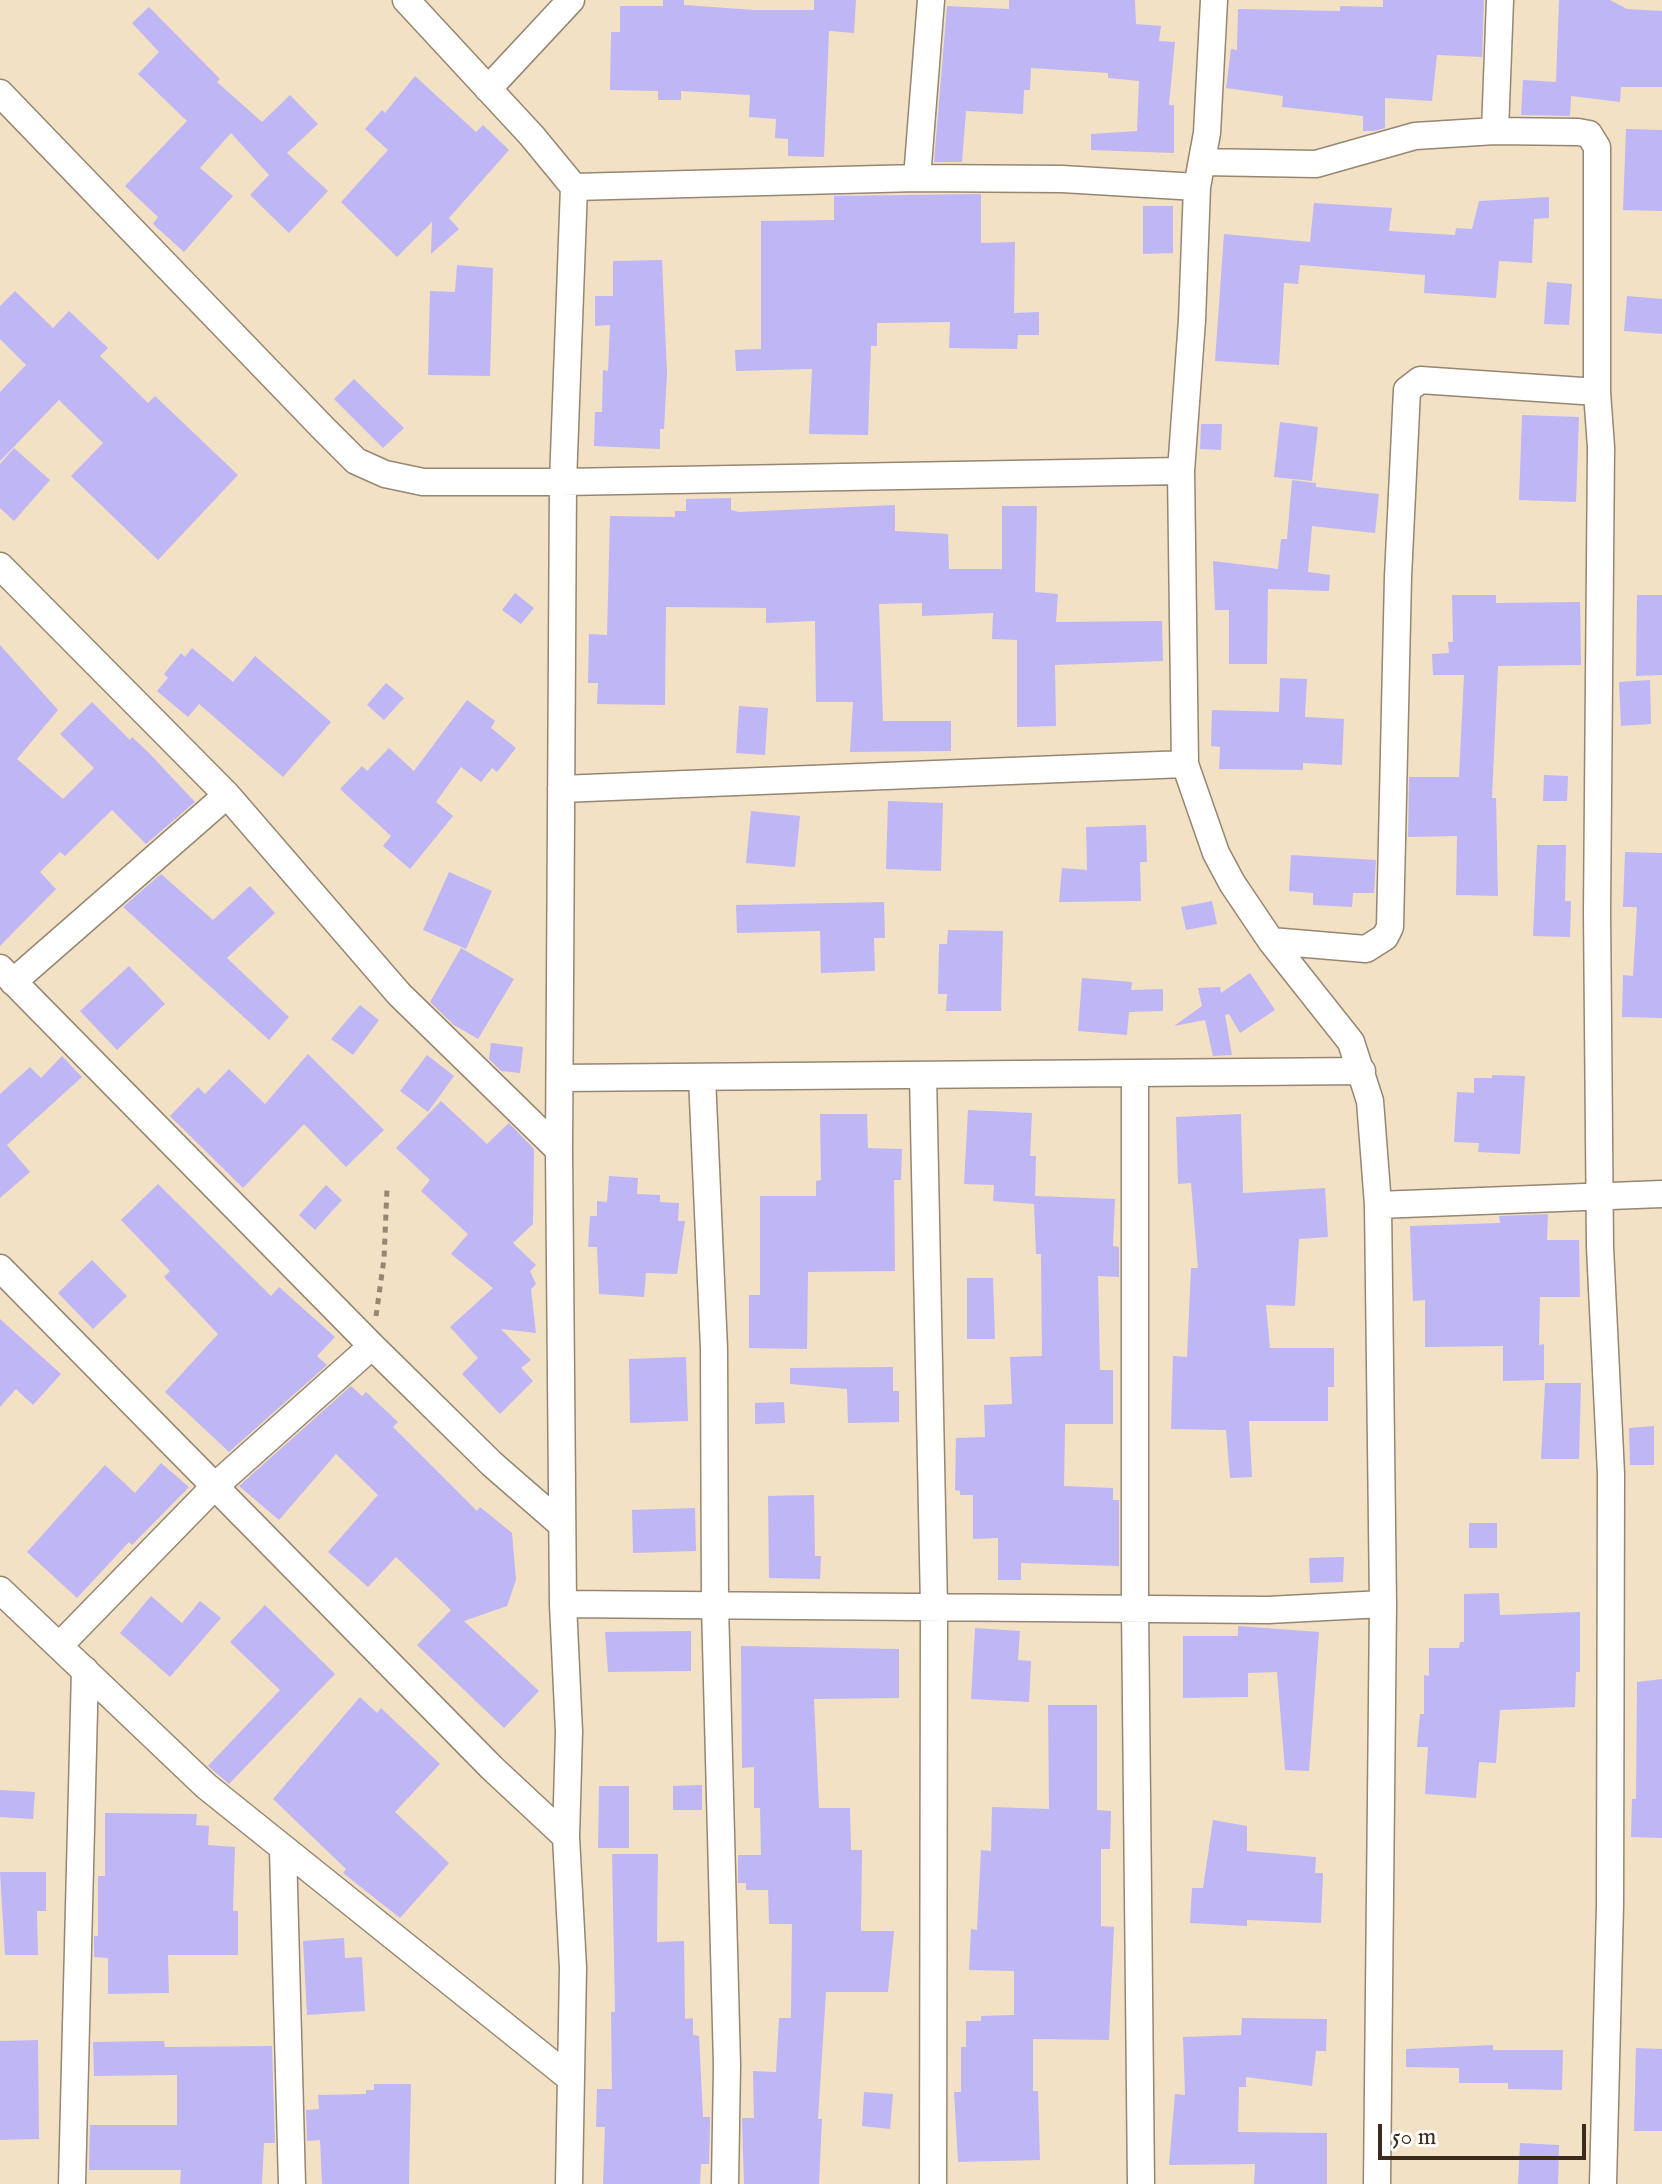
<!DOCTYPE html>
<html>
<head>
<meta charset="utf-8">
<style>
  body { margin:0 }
  #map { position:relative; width:1662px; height:2184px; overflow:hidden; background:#f2e1c5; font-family:"IM FELL English",serif }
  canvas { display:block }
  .scale { position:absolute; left:1378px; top:2124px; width:208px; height:36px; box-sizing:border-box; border:4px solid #3b2a1e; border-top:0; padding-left:10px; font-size:24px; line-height:28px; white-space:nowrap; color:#3b2a1e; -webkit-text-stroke:6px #fdfcf7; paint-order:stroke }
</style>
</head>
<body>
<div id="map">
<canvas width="1662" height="2184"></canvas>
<div class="scale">50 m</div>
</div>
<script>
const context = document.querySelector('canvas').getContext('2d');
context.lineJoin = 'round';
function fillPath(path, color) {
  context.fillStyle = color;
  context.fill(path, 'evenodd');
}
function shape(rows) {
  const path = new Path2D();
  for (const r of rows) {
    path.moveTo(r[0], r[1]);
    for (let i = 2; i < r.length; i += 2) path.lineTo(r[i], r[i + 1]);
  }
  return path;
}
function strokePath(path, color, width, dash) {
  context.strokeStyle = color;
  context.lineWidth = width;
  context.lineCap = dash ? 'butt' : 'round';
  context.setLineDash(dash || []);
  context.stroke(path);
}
const building = shape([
  [663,0,684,0,684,5,754,10,814,10,814,0,856,0,854,33,829,31,824,157,788,156,788,139,775,138,776,119,749,117,750,95,681,91,681,100,658,100,658,91,610,90,611,32,620,32,620,6,663,6],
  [1009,0,1135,0,1136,24,1161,26,1159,41,1175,42,1169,105,1174,105,1174,153,1091,150,1091,134,1137,131,1139,81,1108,78,1108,73,1031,68,1030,90,1024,90,1023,114,966,111,962,162,934,162,947,6,1009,9],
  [1383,0,1484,0,1482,57,1437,55,1432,101,1385,98,1385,128,1374,131,1363,131,1363,116,1282,107,1283,96,1226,88,1231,49,1237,50,1238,9,1340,11,1340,6,1383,7],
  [1559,0,1610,0,1627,9,1662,11,1662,87,1621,87,1620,102,1571,96,1570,116,1521,115,1523,80,1556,82],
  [149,7,220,79,217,82,262,122,290,95,318,124,287,153,328,191,289,233,250,195,269,175,231,133,200,168,233,196,184,252,153,224,158,217,125,186,187,121,138,74,159,52,132,23],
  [415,76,476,132,483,125,509,150,449,218,459,229,431,254,432,222,397,257,341,202,388,150,365,129,382,110,385,113],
  [1626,129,1662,130,1662,211,1623,210],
  [981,194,981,243,1015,242,1014,313,1039,312,1039,335,1018,335,1017,349,949,348,950,322,877,323,877,346,871,346,868,435,809,434,812,369,736,371,735,350,761,349,761,221,834,220,834,196],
  [1549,197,1549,218,1534,219,1532,263,1499,261,1496,298,1424,293,1425,275,1300,265,1298,284,1284,283,1279,365,1215,361,1224,234,1310,242,1314,203,1392,208,1389,231,1455,235,1456,228,1472,229,1479,201],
  [1143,206,1173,206,1173,253,1143,254],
  [662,260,667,373,664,429,660,429,660,449,594,446,595,412,602,412,603,370,608,371,610,325,595,326,595,296,613,296,613,261],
  [457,265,493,268,490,376,428,375,430,291,455,292],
  [1547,282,1572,284,1569,325,1544,324],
  [15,291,53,328,69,311,108,348,100,356,148,403,155,396,238,475,158,560,71,476,103,443,59,400,0,461,0,392,26,365,0,339,0,306],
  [1627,296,1662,299,1662,334,1624,331],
  [354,379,404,428,383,448,334,399],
  [1522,415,1579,417,1576,502,1519,500],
  [1280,422,1318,427,1312,481,1274,477],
  [1201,424,1222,424,1221,450,1200,449],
  [14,448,50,480,14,521,0,508,0,464],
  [1292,480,1316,483,1316,487,1379,494,1375,533,1312,526,1308,572,1330,575,1329,591,1268,589,1267,664,1229,664,1229,610,1215,610,1213,561,1278,569,1281,539,1287,539],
  [731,498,731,510,739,512,895,505,895,531,948,534,949,569,1002,569,1002,506,1037,506,1035,592,1058,594,1056,622,1162,621,1163,661,1055,665,1056,726,1017,727,1017,640,992,639,993,613,922,616,922,603,879,604,883,721,951,721,951,751,850,752,853,702,816,702,815,621,766,623,766,608,666,607,665,705,597,704,598,683,588,683,589,634,607,635,610,516,675,517,675,511,686,511,686,499],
  [515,593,534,608,521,624,502,610],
  [1452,595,1496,595,1496,603,1580,602,1581,665,1498,666,1492,798,1496,798,1498,896,1456,895,1457,836,1408,837,1409,777,1459,777,1464,675,1433,675,1432,654,1449,653,1448,642,1453,642],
  [1637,595,1662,595,1662,675,1636,676],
  [0,645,58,710,17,759,63,799,94,768,60,734,92,702,130,740,132,737,148,752,195,802,146,844,112,810,65,856,60,852,40,872,56,889,0,946],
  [192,648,233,682,255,656,331,722,283,777,199,704,188,717,157,691,168,678,164,674,181,653,185,657],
  [1280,678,1307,679,1305,717,1344,719,1342,765,1303,763,1303,770,1219,769,1220,747,1211,746,1212,710,1279,712],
  [1650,680,1651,724,1621,726,1619,682],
  [386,683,404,698,384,720,367,705],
  [467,700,495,721,491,728,516,748,497,772,492,768,481,782,461,767,436,802,453,816,410,869,383,846,391,836,340,789,362,766,367,771,389,748,414,771],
  [739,706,768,708,765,755,736,753],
  [1544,775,1568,776,1567,801,1543,801],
  [888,801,943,803,941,871,886,869],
  [751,811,800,816,795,867,746,863],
  [1146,825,1147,862,1140,862,1141,901,1059,902,1062,868,1087,870,1086,827],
  [1537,845,1566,845,1565,901,1571,901,1570,937,1533,936],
  [1625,852,1662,853,1662,1018,1622,1017,1623,975,1633,976,1637,907,1623,907],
  [1291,855,1376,860,1374,893,1353,893,1352,907,1313,905,1313,893,1289,891],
  [449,872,492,891,466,949,423,930],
  [161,874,213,920,250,886,275,913,227,958,289,1017,269,1040,123,907],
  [1212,901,1217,924,1186,930,1181,907],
  [884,902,885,938,874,938,875,971,821,973,820,931,737,933,736,905],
  [948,930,1003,931,1001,1011,946,1011,947,994,938,994,939,944,947,944],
  [461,948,514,979,478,1039,454,1025,430,1002],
  [129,966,165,1004,117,1050,80,1011],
  [1250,973,1275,1010,1240,1033,1229,1014,1225,1015,1232,1055,1213,1056,1205,1020,1174,1026,1202,1006,1198,988,1220,987,1221,993],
  [1082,978,1132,982,1131,990,1163,989,1163,1011,1129,1012,1127,1035,1078,1031],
  [360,1005,379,1020,353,1055,331,1039],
  [491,1043,523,1047,520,1073,501,1071,489,1059],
  [308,1054,384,1130,346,1167,304,1124,243,1188,170,1116,198,1087,205,1094,229,1069,265,1104],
  [427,1055,454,1076,428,1112,400,1091],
  [62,1056,82,1077,7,1145,30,1172,0,1198,0,1094,30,1067,41,1078],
  [1492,1075,1525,1076,1520,1154,1478,1152,1479,1143,1454,1142,1457,1092,1474,1093,1474,1078,1492,1078],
  [441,1101,487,1144,509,1123,534,1149,533,1224,513,1243,536,1265,530,1271,536,1284,531,1289,536,1333,501,1329,531,1360,521,1368,533,1381,500,1414,462,1374,478,1358,450,1327,493,1288,451,1254,468,1234,421,1191,430,1180,396,1148],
  [968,1110,1032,1113,1030,1156,1036,1156,1035,1196,1115,1199,1113,1246,1119,1247,1119,1277,1098,1276,1100,1370,1113,1370,1113,1424,1065,1424,1064,1486,1113,1488,1113,1500,1119,1500,1119,1566,1021,1563,1021,1580,998,1580,998,1538,973,1539,973,1495,960,1495,960,1491,955,1490,956,1438,985,1437,984,1405,1012,1404,1010,1357,1042,1356,1041,1254,1036,1254,1034,1204,993,1201,994,1185,964,1184],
  [820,1114,867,1114,868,1148,902,1149,901,1180,894,1180,895,1271,808,1272,807,1349,749,1348,749,1295,760,1295,760,1196,816,1196,816,1181,821,1180],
  [1241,1114,1243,1193,1325,1188,1328,1237,1299,1239,1295,1306,1266,1305,1270,1348,1334,1348,1334,1387,1328,1387,1328,1421,1249,1421,1252,1477,1230,1478,1226,1430,1171,1429,1173,1356,1187,1357,1191,1268,1198,1268,1191,1183,1178,1184,1176,1117],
  [609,1176,638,1178,637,1194,660,1195,660,1202,679,1203,678,1221,685,1221,677,1274,646,1273,644,1297,599,1294,597,1247,588,1247,590,1216,597,1216,597,1201,607,1202],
  [158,1184,271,1296,279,1287,335,1337,317,1356,327,1365,229,1452,165,1392,218,1334,164,1277,170,1271,121,1220],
  [326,1185,342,1200,315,1230,299,1215],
  [1548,1214,1547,1240,1579,1240,1580,1297,1540,1297,1539,1345,1544,1344,1544,1380,1503,1381,1503,1346,1425,1347,1425,1300,1413,1301,1410,1226,1500,1223,1499,1216],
  [92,1260,127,1296,93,1329,58,1293],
  [967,1278,993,1278,995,1339,967,1339],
  [0,1319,61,1374,33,1405,16,1389,0,1407],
  [686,1357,688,1421,630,1423,629,1359],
  [893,1367,893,1391,899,1391,899,1422,848,1423,847,1389,790,1384,790,1368],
  [1545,1383,1581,1383,1579,1459,1541,1459],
  [351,1386,362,1396,366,1392,398,1422,393,1427,477,1511,480,1507,512,1533,516,1580,507,1606,464,1621,539,1691,504,1728,417,1645,451,1610,396,1557,368,1587,328,1552,378,1495,336,1454,279,1520,239,1486],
  [784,1402,785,1423,755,1424,755,1403],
  [1654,1426,1654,1465,1630,1465,1629,1428],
  [161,1463,189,1487,132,1545,129,1542,77,1598,27,1552,105,1465,135,1493],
  [814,1495,815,1556,821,1556,820,1579,769,1578,768,1496],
  [695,1508,696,1551,633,1553,632,1510],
  [1469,1523,1497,1523,1497,1548,1469,1548],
  [1344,1557,1343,1582,1310,1583,1309,1558],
  [1499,1593,1500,1615,1580,1612,1580,1672,1576,1672,1575,1707,1500,1710,1496,1763,1479,1762,1476,1798,1425,1794,1428,1747,1417,1747,1420,1714,1424,1714,1424,1675,1429,1676,1429,1648,1459,1648,1460,1642,1464,1642,1464,1594],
  [151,1596,182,1623,200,1601,221,1618,170,1677,120,1633],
  [265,1605,335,1674,229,1784,208,1766,280,1690,230,1642],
  [1238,1626,1319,1632,1309,1771,1285,1770,1277,1672,1248,1673,1248,1697,1183,1698,1183,1636,1238,1636],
  [975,1628,1020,1631,1018,1660,1031,1661,1029,1702,971,1699],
  [691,1631,691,1671,608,1672,605,1632],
  [741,1646,899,1649,899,1698,814,1699,819,1808,850,1808,851,1850,862,1850,861,1931,894,1931,888,1992,826,1992,818,2119,822,2119,819,2184,744,2184,742,2118,754,2118,753,2071,776,2072,779,2018,791,2018,792,1924,769,1924,768,1890,746,1890,746,1883,738,1883,738,1855,761,1855,760,1808,754,1808,754,1767,742,1768],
  [1662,1679,1662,1838,1631,1837,1632,1799,1636,1799,1637,1682],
  [360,1697,377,1713,381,1708,440,1764,395,1812,449,1863,400,1918,343,1873,346,1869,273,1799],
  [1048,1705,1097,1705,1097,1810,1111,1811,1110,1849,1101,1849,1101,1926,1114,1927,1109,2040,1033,2039,1033,2091,1038,2091,1040,2160,958,2162,954,2092,961,2092,961,2047,966,2047,966,2021,981,2021,981,2016,1014,2015,1014,1971,969,1970,971,1929,977,1930,981,1850,991,1851,992,1807,1049,1809],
  [702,1785,702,1810,673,1810,673,1786],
  [599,1786,629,1786,629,1848,598,1848],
  [0,1790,35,1792,33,1819,0,1817],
  [105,1813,197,1814,196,1825,209,1826,208,1845,235,1847,233,1911,238,1911,238,1955,168,1955,169,1993,108,1994,108,1958,94,1957,94,1936,98,1936,98,1876,105,1876],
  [1213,1820,1247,1826,1247,1851,1316,1857,1315,1873,1323,1873,1321,1923,1247,1920,1247,1926,1190,1923,1192,1888,1203,1888],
  [612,1854,658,1854,657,1942,684,1941,685,2019,693,2018,693,2035,699,2036,703,2117,710,2117,709,2164,701,2164,700,2184,603,2184,605,2127,596,2127,597,2089,612,2089,611,2012,615,2012],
  [0,1872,46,1872,46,1911,37,1911,38,1955,5,1955],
  [344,1938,345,1958,362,1957,365,2011,307,2015,303,1941],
  [1242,2018,1327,2019,1326,2051,1316,2051,1312,2086,1246,2077,1246,2087,1239,2087,1238,2132,1327,2133,1327,2184,1254,2184,1255,2164,1169,2165,1175,2094,1185,2095,1183,2037,1241,2035],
  [38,2040,39,2139,0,2140,0,2041],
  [164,2041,165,2047,272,2046,275,2143,264,2143,262,2184,180,2184,181,2170,89,2170,90,2125,177,2125,177,2075,94,2076,93,2042],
  [1493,2045,1493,2050,1563,2050,1562,2090,1508,2089,1508,2083,1459,2083,1459,2068,1406,2067,1406,2049],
  [1636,2048,1662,2049,1662,2131,1634,2131],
  [374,2084,411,2084,409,2184,322,2184,320,2140,307,2141,306,2110,319,2109,318,2095,366,2094,366,2090,374,2090],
  [864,2092,893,2094,890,2129,862,2126],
  [1520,2143,1559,2145,1558,2184,1518,2184]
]);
const path = shape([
  [376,1316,384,1259,387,1189]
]);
const street = shape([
  [406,0,532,136,574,187,563,482,559,1150,563,1604,569,1732,566,1837,573,1968,569,2184],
  [1214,0,1207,133,1197,187,1192,320,1181,471,1185,764,1216,853,1232,883,1271,941,1351,1042,1370,1101,1378,1205,1383,1604,1377,2184],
  [488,89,571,0],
  [0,93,323,428,356,461,385,474,423,482,563,482,1181,471],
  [1495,131,1500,0],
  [1202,162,1316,164,1415,136,1495,131,1578,132,1589,134,1597,147,1597,392,1601,447,1597,911,1600,1247,1611,1474,1610,1905,1603,2184],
  [917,178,931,0],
  [574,187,917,178,1062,179,1197,187],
  [0,566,227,795,399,994,559,1150],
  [561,789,1185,764],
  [1271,941,1366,949,1385,937,1390,927,1398,577,1407,390,1420,380,1597,392],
  [0,968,372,1346,492,1464,562,1525],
  [13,982,227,795],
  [1135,1073,1135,1607,1141,2184],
  [923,1075,934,1606,933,2184],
  [702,1077,714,1349,715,1605,727,2065,725,2184],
  [560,1078,1362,1071],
  [1378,1205,1662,1194],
  [0,1268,492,1768,566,1837],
  [0,1590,206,1786,570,2078],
  [563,1604,1268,1610,1383,1604],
  [59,1646,214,1487,372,1346],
  [283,1850,292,2184],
  [72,2184,85,1670]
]);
fillPath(building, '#bfb6f5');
strokePath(street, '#968672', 29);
strokePath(path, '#968672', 5, [6, 6]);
strokePath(street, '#fff', 26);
</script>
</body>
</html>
